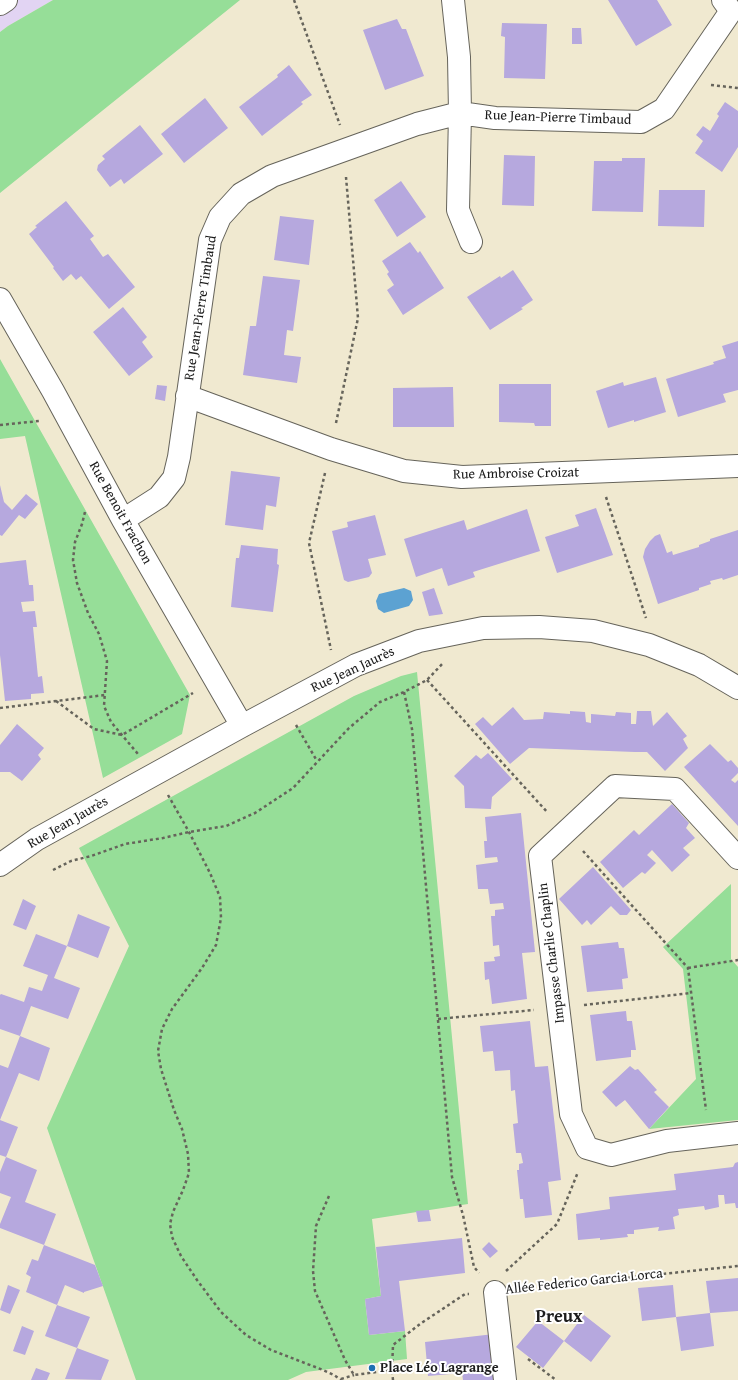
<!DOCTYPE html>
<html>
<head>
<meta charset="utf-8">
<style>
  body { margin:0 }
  canvas { display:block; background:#f0e9d0 }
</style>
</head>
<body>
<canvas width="738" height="1380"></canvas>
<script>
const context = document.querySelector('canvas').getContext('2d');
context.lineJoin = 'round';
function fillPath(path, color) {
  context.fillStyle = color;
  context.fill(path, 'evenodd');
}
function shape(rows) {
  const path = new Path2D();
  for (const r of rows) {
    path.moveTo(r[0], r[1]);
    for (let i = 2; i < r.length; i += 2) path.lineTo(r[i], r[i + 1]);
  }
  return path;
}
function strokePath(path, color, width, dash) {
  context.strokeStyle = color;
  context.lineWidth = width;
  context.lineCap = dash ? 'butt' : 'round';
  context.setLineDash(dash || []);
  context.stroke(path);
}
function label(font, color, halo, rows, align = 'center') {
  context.font = font + ' "Gentium Book Plus",serif';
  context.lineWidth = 4;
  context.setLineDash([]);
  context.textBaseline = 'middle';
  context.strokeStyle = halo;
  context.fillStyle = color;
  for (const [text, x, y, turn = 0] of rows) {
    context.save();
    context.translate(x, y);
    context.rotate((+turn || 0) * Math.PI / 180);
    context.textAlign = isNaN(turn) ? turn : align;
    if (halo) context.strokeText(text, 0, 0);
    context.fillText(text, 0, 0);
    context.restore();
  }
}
const built = shape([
  [0,0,53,0,8,26,0,32]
]);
const green = shape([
  [53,0,240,0,0,193,0,32,8,26],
  [0,359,190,695,182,734,103,778,25,436,0,439],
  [417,672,468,1204,372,1219,381,1296,365,1299,369,1335,405,1331,407,1359,306,1372,288,1380,136,1380,47,1128,129,946,79,848,354,696,401,676],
  [731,884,731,959,738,967,738,1120,649,1129,696,1079,683,969,663,947]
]);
const water = shape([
  [404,588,411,591,413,600,409,606,384,613,378,609,376,601,379,594]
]);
const building = shape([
  [608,0,657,0,672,25,636,46],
  [397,19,402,29,406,29,424,76,385,90,363,30],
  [502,23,547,24,545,79,504,78,505,37,501,36],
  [572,28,581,28,582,44,572,44],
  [289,65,312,95,301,102,303,104,262,136,239,107,278,77,277,75],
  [205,98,228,128,184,163,161,134],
  [725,102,738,111,738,147,722,172,695,153,703,141,696,135,703,126,710,131,719,116,717,114],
  [140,125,163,154,124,184,121,179,110,187,97,170,98,165,105,159,102,156],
  [504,155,535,156,534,206,502,205],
  [622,158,645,158,643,212,592,211,594,161,622,161],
  [401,181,426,217,397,237,374,200],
  [659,190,705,190,704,227,658,226],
  [66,201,94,236,90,239,103,257,108,254,135,287,109,309,81,276,76,280,71,274,63,281,53,268,54,267,29,234,37,227,35,226],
  [280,216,314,220,309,265,274,260],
  [410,242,418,253,420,251,444,288,403,315,387,290,394,285,387,274,389,272,382,261],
  [513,270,533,300,521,308,523,309,490,330,467,297,500,276,501,278],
  [263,276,300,280,293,331,287,330,284,355,301,357,297,383,243,375,250,326,256,326],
  [123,307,147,337,142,342,153,357,129,376,93,332],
  [738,341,738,390,723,394,726,402,678,417,666,379,714,364,713,362,726,358,722,346],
  [656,377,666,412,634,422,634,420,608,428,596,391,623,382,624,386],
  [499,384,551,384,551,426,535,426,534,423,499,422],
  [157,385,167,386,165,401,155,399],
  [453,387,454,427,393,427,393,388],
  [231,471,280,477,276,507,266,505,263,530,225,525],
  [0,485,4,502,12,510,26,494,38,504,25,519,19,515,2,536,0,535],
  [596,508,613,555,557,573,545,537,579,526,575,515],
  [527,509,540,551,473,572,475,577,448,586,442,568,416,577,404,539,464,520,467,530],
  [375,515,386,555,368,559,372,573,369,577,348,582,344,580,332,531,348,527,347,522],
  [738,530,738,575,723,580,722,578,710,581,711,584,699,588,699,590,658,604,643,557,645,549,650,541,655,536,660,534,667,553,672,551,673,555,699,547,699,545,710,541,710,539],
  [241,545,278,549,277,564,279,565,273,612,231,607,236,558,239,558],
  [26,560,29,585,33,585,34,601,21,602,23,612,35,611,37,627,33,627,38,677,42,676,44,693,31,694,31,699,5,701,0,655,0,563],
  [434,588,443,614,429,616,422,592],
  [513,707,524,720,543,719,544,712,570,714,570,711,585,712,586,722,591,723,591,714,615,716,616,712,631,713,631,724,636,724,637,711,651,711,653,726,667,712,687,736,683,739,688,748,665,771,647,752,635,752,529,748,510,764,475,724,483,717,492,726],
  [17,724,44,748,38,755,41,759,22,781,10,772,0,772,0,745],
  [710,744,728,762,731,760,738,768,738,773,731,780,735,783,738,780,738,826,684,767],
  [488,753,512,779,492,797,491,809,465,808,464,786,454,776,476,755,481,759],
  [672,804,689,823,686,828,695,838,683,848,690,855,672,872,652,850,647,855,656,863,645,874,642,872,623,888,600,862,634,830,639,835],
  [521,813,535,952,522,953,527,999,492,1004,489,979,485,980,484,962,495,961,494,957,500,956,499,945,493,946,491,916,495,916,495,910,504,909,503,903,490,904,488,889,478,889,476,865,498,862,497,857,485,858,484,841,487,841,485,817],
  [593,867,631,910,627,915,620,915,611,906,591,925,587,920,582,925,559,899],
  [23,899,36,906,26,930,13,925],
  [78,914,110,927,98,958,67,946],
  [36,934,67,946,54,978,80,988,68,1019,31,1006,20,1036,0,1029,0,995,1,994,24,1002,29,987,42,991,48,975,23,966],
  [618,942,619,948,624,948,628,978,622,979,623,989,587,992,581,946],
  [626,1011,627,1021,632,1021,636,1050,631,1050,631,1057,596,1061,590,1015],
  [530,1021,535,1067,548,1066,561,1180,548,1182,552,1215,525,1218,523,1199,520,1199,517,1170,519,1170,519,1164,523,1163,521,1153,516,1153,513,1124,518,1123,515,1090,511,1091,510,1070,495,1071,493,1051,483,1052,480,1026],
  [20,1036,50,1048,39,1081,19,1073,0,1120,18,1127,6,1157,37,1170,25,1202,56,1214,44,1245,0,1228,0,1224,11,1197,0,1193,0,1172,6,1157,0,1155,0,1065,8,1068],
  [630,1066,635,1070,638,1069,657,1090,654,1092,669,1107,649,1129,625,1100,616,1107,602,1092],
  [738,1162,738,1208,736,1208,735,1203,725,1204,724,1195,718,1195,719,1207,705,1210,704,1206,678,1209,679,1215,673,1217,675,1229,658,1231,659,1227,634,1230,634,1234,627,1234,628,1237,600,1240,600,1238,578,1240,576,1214,610,1209,609,1197,676,1190,674,1174,733,1167,735,1163],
  [429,1210,431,1221,418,1222,416,1211],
  [462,1238,465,1273,399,1281,405,1331,369,1335,365,1299,381,1296,376,1247],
  [489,1242,498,1251,490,1258,482,1249],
  [44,1245,95,1265,103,1286,84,1292,84,1293,65,1285,57,1305,26,1292,31,1277,26,1274,32,1259,38,1261],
  [738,1278,738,1311,710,1313,706,1281],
  [8,1285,20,1290,10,1314,0,1310],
  [673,1285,676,1317,710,1313,714,1346,681,1351,676,1317,642,1321,638,1288],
  [57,1305,90,1317,77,1348,45,1336],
  [584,1315,611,1336,591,1362,564,1341,543,1368,516,1347,538,1321,564,1341],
  [22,1326,34,1331,25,1355,13,1351],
  [494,1334,499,1380,463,1380,462,1373,428,1376,425,1342],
  [77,1348,109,1360,101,1380,65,1379],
  [36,1368,50,1373,47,1380,31,1380]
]);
const path = shape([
  [294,0,340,125],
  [711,85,738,88],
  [336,423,358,318,346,177],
  [0,425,39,421],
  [325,473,309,543,331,650],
  [606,497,646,618],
  [85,512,82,524,75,542,73,560,77,583,88,613,99,634,107,661,104,706,111,722,138,754],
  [427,680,548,813],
  [404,692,412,729,452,1177,463,1215,474,1267,479,1273],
  [56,701,94,729,122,735,193,693],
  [0,708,105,695],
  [296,725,317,761],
  [168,795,189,832,210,873,220,897,221,918,216,945,202,968,172,1009,162,1029,158,1051,161,1069,174,1110,182,1129,188,1154,189,1173,183,1190,173,1212,170,1224,172,1237,181,1256,197,1280,221,1312,246,1335,271,1350,323,1370,334,1375,341,1380],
  [583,851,688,968,706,1110],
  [53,870,71,861,91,856,125,844,163,838,189,832,226,826,255,813,293,788,349,728,380,702,404,692,427,680,444,662],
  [688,968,738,960],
  [584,1005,691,993],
  [438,1019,534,1010],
  [329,1196,316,1226,313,1271,315,1291,345,1360,354,1375,392,1370],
  [506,1271,557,1224,578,1172],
  [520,1289,738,1266],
  [528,1359,556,1380],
  [341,1379,354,1375],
  [393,1380,392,1370,393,1345,420,1324,465,1294,469,1294]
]);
const street = shape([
  [453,0,459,57,460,113,458,210,471,242],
  [0,4,6,0],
  [0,299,53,391,123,520,242,726],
  [187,396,331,449,404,471,462,477,738,466],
  [123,520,159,497,174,478,179,457,210,240,220,217,241,194,272,176,417,124,460,113,495,118,641,122,664,109,731,11,723,0],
  [738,858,675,789,615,786,540,856,571,1114,587,1148,611,1155,667,1141,738,1133],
  [0,865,37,839,242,726,356,665,419,641,483,628,539,627,593,631,649,645,699,665,738,688],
  [495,1292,505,1380]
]);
const markers = [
  [372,1368,4,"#1f6fb2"]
];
const streetNames = [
  ["Rue Jean-Pierre Timbaud",558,118,2],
  ["Rue Jean-Pierre Timbaud",201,308,-81],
  ["Rue Ambroise Croizat",516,474,-1],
  ["Rue Benoit Frachon",120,513,61],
  ["Rue Jean Jaurès",353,670,-25],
  ["Rue Jean Jaurès",68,823,-30],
  ["Impasse Charlie Chaplin",552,953,-97],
  ["Allée Federico Garcia Lorca",584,1282,-6]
];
const poiNames = [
  ["Place Léo Lagrange",380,1368]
];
const districtNames = [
  ["Preux",559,1317]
];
fillPath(built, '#e2d4f3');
fillPath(green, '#96de98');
fillPath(water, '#5ca2d2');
fillPath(building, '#b6a8de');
strokePath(street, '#66645b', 24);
strokePath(path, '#66645b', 2.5, [3, 3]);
strokePath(street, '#fff', 22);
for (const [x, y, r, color] of markers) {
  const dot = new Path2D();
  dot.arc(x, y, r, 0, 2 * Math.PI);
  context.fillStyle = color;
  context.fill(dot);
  strokePath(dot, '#fff', 1.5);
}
label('14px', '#1c1c1c', '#fff', streetNames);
label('bold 14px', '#1c1c1c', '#fff', poiNames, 'left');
label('bold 18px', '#1c1c1c', '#fff', districtNames);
</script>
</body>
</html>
